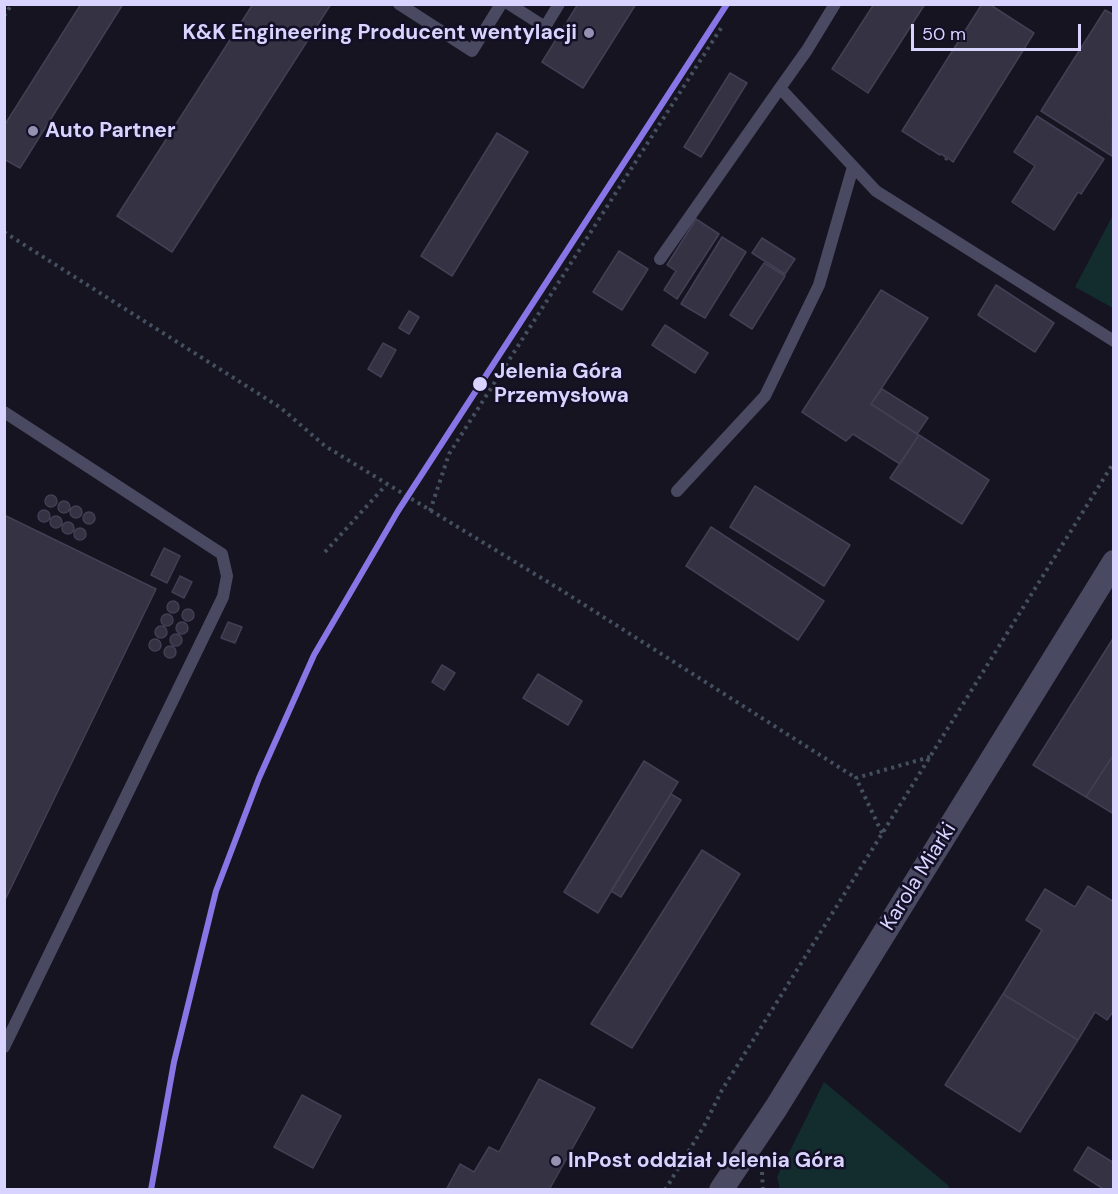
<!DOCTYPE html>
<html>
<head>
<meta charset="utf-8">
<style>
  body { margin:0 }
  #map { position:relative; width:1118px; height:1194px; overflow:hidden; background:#161421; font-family:"DM Sans",sans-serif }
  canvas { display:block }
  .frame { position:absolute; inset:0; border:6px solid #d9d4ff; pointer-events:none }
  .scale { position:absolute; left:911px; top:24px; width:170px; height:27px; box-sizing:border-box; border:3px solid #d9d4ff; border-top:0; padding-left:8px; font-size:18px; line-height:21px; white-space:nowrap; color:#d9d4ff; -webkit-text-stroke:4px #130f26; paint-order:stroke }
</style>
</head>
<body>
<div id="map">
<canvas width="1118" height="1194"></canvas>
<div class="frame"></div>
<div class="scale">50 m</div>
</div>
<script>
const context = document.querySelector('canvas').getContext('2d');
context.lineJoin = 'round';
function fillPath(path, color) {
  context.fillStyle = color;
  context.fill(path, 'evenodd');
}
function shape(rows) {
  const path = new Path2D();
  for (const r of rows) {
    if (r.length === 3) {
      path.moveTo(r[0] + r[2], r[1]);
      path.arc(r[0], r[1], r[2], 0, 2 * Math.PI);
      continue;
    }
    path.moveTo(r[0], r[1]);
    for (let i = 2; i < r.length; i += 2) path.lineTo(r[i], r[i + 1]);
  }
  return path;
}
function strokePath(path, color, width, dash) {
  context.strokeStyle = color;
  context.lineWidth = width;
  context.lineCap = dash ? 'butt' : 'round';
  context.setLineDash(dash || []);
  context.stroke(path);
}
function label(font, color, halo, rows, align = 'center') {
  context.font = font + ' "DM Sans",sans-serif';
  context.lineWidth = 5;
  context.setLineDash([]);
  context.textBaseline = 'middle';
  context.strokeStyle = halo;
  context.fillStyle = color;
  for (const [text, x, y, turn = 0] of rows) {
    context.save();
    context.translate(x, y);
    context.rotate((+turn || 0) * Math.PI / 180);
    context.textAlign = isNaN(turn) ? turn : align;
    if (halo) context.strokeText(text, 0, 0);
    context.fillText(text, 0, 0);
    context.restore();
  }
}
const green = shape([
  [1113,215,1113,308,1075,287],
  [824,1082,948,1185,949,1189,780,1189,777,1177]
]);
const building = shape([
  [81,4,123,4,20,168,4,159,4,126,81,4],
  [253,4,331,4,172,252,117,216,253,4],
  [578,4,636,4,583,88,542,62,578,4],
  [874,4,925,4,868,93,832,69,874,4],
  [982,4,989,4,1034,33,953,162,948,158,947,160,945,159,946,157,941,154,940,155,902,131,982,4],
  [1105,10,1114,15,1112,156,1041,111,1105,10],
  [730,73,747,83,701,157,684,147,730,73],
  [1037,116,1104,159,1081,194,1078,192,1054,230,1012,202,1035,166,1014,152,1037,116],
  [497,133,528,152,452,276,421,256,497,133],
  [696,219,719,234,677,299,664,290,676,271,667,265,696,219],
  [722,237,746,252,705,318,681,304,722,237],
  [762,238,795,259,785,274,752,253,762,238],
  [619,251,648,269,622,310,593,292,619,251],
  [764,263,785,276,752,329,730,315,764,263],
  [996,285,1054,323,1035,352,978,315,996,285],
  [881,290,928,318,871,404,919,435,900,464,853,434,846,441,802,412,881,290],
  [409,311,419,317,409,334,399,328,409,311],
  [665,325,708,353,695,373,652,345,665,325],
  [383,343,396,350,381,377,368,369,383,343],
  [882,389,928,418,917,434,871,404,882,389],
  [919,435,989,480,962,524,890,478,919,435],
  [755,486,850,545,824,586,730,527,755,486],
  [51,501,6],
  [64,507,6],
  [76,512,6],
  [44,516,6],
  [89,518,6],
  [4,515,156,589,4,902,4,515],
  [56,522,6],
  [68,528,6],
  [711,527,824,601,798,640,686,566,711,527],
  [80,534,6],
  [164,548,180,556,167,583,151,575,164,548],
  [180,576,192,582,184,598,172,592,180,576],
  [173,607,6],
  [188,615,6],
  [167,620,6],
  [182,628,6],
  [228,622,242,627,235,643,221,638,228,622],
  [161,632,6],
  [176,640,6],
  [1114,637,1114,754,1086,797,1033,765,1114,637],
  [155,645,6],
  [170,652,6],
  [442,665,455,673,444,690,432,682,442,665],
  [538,674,582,701,568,725,523,698,538,674],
  [1114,754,1114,814,1086,797,1114,754],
  [644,761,678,782,598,913,564,892,644,761],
  [671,794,681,800,621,897,611,891,671,794],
  [702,850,740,874,632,1048,591,1024,702,850],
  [1088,886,1114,902,1114,1010,1107,1020,1095,1012,1078,1040,1003,994,1042,930,1026,920,1045,889,1075,907,1088,886],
  [1003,994,1078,1040,1020,1132,945,1085,1003,994],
  [539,1079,595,1108,549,1190,446,1190,460,1164,474,1172,489,1147,499,1152,539,1079],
  [302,1095,341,1116,313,1168,274,1147,302,1095],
  [1088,1147,1114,1163,1114,1187,1112,1190,1105,1190,1074,1170,1088,1147]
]);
const path = shape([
  [4,16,12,4],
  [4,232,281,408,325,446,561,590,856,778],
  [430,511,449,454,723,25],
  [325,552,386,485],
  [882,833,856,778,930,757],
  [762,1172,763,1190],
  [665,1190,704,1126,722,1090,1114,462]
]);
const service = shape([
  [399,4,472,51,501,4],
  [509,4,545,27,559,4],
  [835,4,807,50,780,88,876,191,1114,341],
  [660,259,780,88],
  [4,412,222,554,227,576,223,597,4,1047],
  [677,491,765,396,819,285,853,167]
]);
const minor = shape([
  [721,1190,776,1108,1114,562]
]);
const rail1 = shape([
  [151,1190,174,1062,216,891,259,778,314,655,398,511,727,4]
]);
const markers = [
  [589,33,6,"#9591b1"],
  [33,131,6,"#9591b1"],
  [480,384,8,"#d9d4ff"],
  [556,1161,6,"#9591b1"]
];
const poiNames = [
  ["K&K Engineering Producent wentylacji",577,33,"right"],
  ["Auto Partner",45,131],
  ["InPost oddział Jelenia Góra",568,1161]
];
const stopNames = [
  ["Jelenia Góra",494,372],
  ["Przemysłowa",494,396]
];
const streetNames = [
  ["Karola Miarki",919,877,-58]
];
fillPath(green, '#132c2d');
fillPath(building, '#343243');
strokePath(building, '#433f54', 1.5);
strokePath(path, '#44505f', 4, [3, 4.5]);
strokePath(service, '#4a4962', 12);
strokePath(minor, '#4a4962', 24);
strokePath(rail1, '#8876e6', 6);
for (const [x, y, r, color] of markers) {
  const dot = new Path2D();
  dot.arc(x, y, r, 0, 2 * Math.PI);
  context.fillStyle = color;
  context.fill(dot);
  strokePath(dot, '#130f26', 2);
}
label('bold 21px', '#d9d4ff', '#130f26', poiNames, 'left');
label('bold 21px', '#d9d4ff', '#130f26', stopNames, 'left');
label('21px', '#d9d4ff', '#130f26', streetNames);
</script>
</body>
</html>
